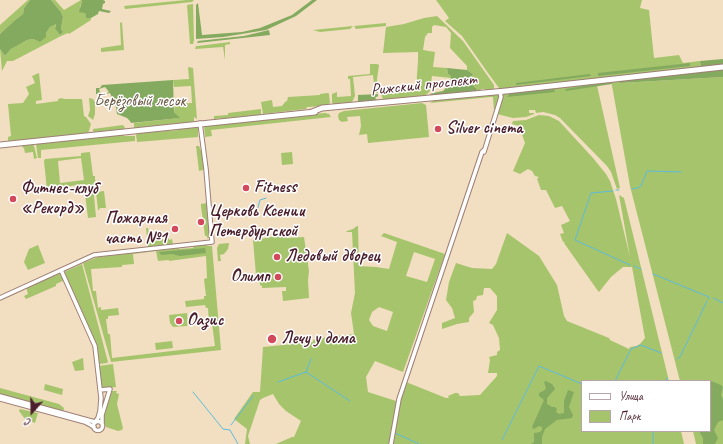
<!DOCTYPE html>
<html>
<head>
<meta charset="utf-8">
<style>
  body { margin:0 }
  #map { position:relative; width:723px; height:444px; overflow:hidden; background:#f2dfc1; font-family:Caveat,sans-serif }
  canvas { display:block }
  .legend { position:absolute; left:581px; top:380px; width:130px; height:52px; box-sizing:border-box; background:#fff; border:1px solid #b7a5aa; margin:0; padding:5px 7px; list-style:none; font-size:12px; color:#4a1f2b }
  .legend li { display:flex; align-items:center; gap:8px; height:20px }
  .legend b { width:20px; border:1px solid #b7a5aa }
  .north { position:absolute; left:12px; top:392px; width:40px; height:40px; -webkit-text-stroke:3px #fff; paint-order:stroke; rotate:200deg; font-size:11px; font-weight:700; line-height:16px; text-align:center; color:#4a1f2b }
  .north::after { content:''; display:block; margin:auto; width:14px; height:18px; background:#4a1f2b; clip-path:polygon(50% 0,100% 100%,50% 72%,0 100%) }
</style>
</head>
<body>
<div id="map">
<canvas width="723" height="444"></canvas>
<ul class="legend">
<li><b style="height:5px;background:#fff"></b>Улица</li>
<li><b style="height:11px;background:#a6c46c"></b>Парк</li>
</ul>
<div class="north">С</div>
</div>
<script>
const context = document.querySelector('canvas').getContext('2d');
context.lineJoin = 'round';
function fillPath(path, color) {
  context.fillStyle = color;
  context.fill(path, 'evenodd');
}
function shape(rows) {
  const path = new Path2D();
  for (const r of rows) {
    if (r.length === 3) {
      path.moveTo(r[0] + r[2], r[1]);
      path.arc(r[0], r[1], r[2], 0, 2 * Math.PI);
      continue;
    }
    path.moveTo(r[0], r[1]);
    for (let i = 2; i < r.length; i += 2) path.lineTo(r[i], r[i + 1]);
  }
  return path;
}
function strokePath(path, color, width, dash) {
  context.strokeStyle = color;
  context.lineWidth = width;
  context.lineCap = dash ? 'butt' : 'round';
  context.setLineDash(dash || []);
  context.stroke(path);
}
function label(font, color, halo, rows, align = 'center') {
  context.font = font + ' Caveat,sans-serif';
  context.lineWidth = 3;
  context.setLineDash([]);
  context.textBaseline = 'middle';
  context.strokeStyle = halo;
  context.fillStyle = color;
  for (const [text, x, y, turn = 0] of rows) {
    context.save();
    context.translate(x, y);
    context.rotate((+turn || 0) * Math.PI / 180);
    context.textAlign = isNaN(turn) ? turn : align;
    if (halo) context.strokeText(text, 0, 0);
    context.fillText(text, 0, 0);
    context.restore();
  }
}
const green = shape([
  [28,0,30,0,24,8,23,14,15,20,0,34,0,25],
  [51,0,55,0,64,10,81,0,82,1,80,7,85,13,86,18,91,18,91,20,69,34,68,33,61,36,13,61,7,61,2,71,0,49,5,56,11,49,19,44,27,40,34,39,46,33,50,27,56,23,55,29,60,35,63,32,61,29,63,17,61,12],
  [186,0,194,0,192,2,125,9,124,6],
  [436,0,642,0,640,8,649,10,654,58,679,55,683,63,700,61,701,68,503,90,499,88,488,73,462,36,445,21,449,18],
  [193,4,194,40,193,44,190,44,187,5],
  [437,16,463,41,494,85,494,89,486,90,485,89,481,89,481,91,476,92,477,89,470,83,473,74,467,70,467,66,450,48,451,33,446,27,434,25,432,27,432,33,428,33,425,37,423,50,435,52,433,67,447,68,448,74,451,76,451,78,432,76,430,91,425,96,385,100,383,100,381,93,416,89,418,61,418,52,383,53,386,27,404,24,424,18],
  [122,22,124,50,101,52,101,48,121,45,120,23],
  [386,23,386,26,356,29,354,26],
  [353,26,350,29,320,32,313,30],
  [230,42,230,44,225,45,225,60,223,47,195,49,196,46,198,46],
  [370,64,377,64,379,65,377,79,378,93,375,93,373,75,353,77,355,96,351,104,333,104,332,102,332,94,337,92,337,97,351,96,350,79,348,79,348,76,370,74],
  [188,67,193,68,197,119,194,117,194,122,134,128,134,123,179,118,174,112,175,104,192,103,191,86,174,87,173,80,189,79],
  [39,73,42,100,36,101,36,104,58,101,58,99,62,98,64,99,82,99,84,116,86,117,91,124,88,134,8,141,8,137,11,136,8,104,23,103,29,94,26,87,35,83,32,76],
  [723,77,723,444,696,444,693,431,710,431,710,381,680,381,630,186,611,80,617,79,620,83],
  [596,81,620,188,617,189,611,172,607,166,560,118,555,115,543,112,536,113,535,110,529,110,529,113,534,113,534,114,526,117,513,118,497,114,504,93],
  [328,93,329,94,330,103,326,106,307,107,306,109,263,114,261,102,272,100,273,107,282,106,285,102,287,101,288,97,320,95,320,94],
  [497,93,500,96,494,111,493,97,491,97,430,103,433,101],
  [89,98,93,99,95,102,95,114,93,120,88,116,90,110],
  [422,103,426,105,429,137,368,143,367,134,359,135,361,126,360,116,347,117,348,121,342,122,339,120,338,116,339,113,344,111],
  [261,109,261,115,214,119,214,116,228,115,228,113],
  [325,113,329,114,331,117,211,130,212,136,205,137,204,125,213,123],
  [539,115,549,116,559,121,593,158,606,174,610,181,616,199,630,257,619,195,624,198,669,381,582,381,582,431,681,431,684,444,393,444,399,406,406,382,446,398,449,398,448,396,455,393,458,393,460,396,480,395,497,376,497,373,488,373,490,360,489,357,497,355,497,352,500,350,499,338,493,325,489,323,497,310,497,296,490,288,484,288,483,295,477,296,476,300,473,301,474,312,469,318,469,322,457,324,442,329,442,323,455,318,452,308,446,300,449,282,456,263,472,268,492,269,496,264,507,233,539,256,557,285,564,316,567,321,609,338,610,340,629,349,630,347,636,346,640,344,645,338,632,267,623,267,611,277,599,292,598,291,564,243,565,242,563,242,560,234,564,233,561,225,570,221,562,206,555,208,546,190,541,190,537,179,539,177,535,176,532,171,528,169,520,174,513,171,525,143,519,126,512,124,513,121,526,120],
  [123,125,125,128,124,129,94,132,93,131,93,129],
  [197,126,198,127,198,137,137,142,136,135,138,133,179,130,179,128],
  [123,134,124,136,135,136,135,141,41,150,41,158,38,158,36,144],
  [33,144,34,146,37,158,34,159,33,152,25,153,24,148,22,147,23,145],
  [196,146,199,146,202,153,204,169,203,170,199,171],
  [90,152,93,176,95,176,95,179,96,185,93,185,96,217,88,218,85,194,89,188,88,185,83,184,47,190,44,161,45,159,81,156,81,153],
  [81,158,84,180,60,183,58,161],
  [292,152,293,164,282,165,281,153],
  [104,191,106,208,100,208,99,210,98,210,96,192],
  [207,203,210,238,207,238,207,236,205,236,201,206,201,204],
  [357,226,358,226,359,266,376,267,389,269,397,242,381,236,384,233,445,254,403,372,375,361,366,377,368,392,396,401,390,444,276,444,292,437,294,437,301,421,286,411,279,404,273,394,263,398,260,400,248,436,250,444,245,444,247,429,234,419,253,392,260,392,263,347,313,342,313,340,327,337,354,334,351,313,355,293,352,232,346,232,347,231,353,229],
  [414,252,435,259,427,282,406,276],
  [379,307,393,312,387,331,373,326,369,320,372,312],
  [146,228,148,228,151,243,155,242,155,240,169,238,169,240,172,239,173,245,148,248],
  [284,235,286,235,287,238,304,237,309,271,308,280,309,298,283,301,282,291,286,291,286,287,262,288,262,286,260,285,259,275,256,275,253,240],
  [229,243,228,249,224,254,220,255,221,261,218,261,217,248,219,244],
  [38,245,45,263,28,270,24,262,29,249],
  [206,245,208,246,212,246,221,350,111,362,83,263,98,257,179,248,179,249,193,248,194,246],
  [156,251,158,261,169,260,169,261,206,256,207,278,204,279,206,296,204,296,204,299,185,301,186,307,205,305,206,308,208,308,209,324,212,323,215,346,112,358,110,334,108,334,106,319,108,319,108,316,119,315,118,308,101,310,101,307,98,308,96,291,93,291,91,269,122,267,122,265,134,264,133,254],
  [82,264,108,362,107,363,99,364,95,345,64,272],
  [61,273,65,280,56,284,56,286,26,299,24,296,28,294,26,287],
  [187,313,188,324,187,326,173,327,170,323,169,315],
  [172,341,173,348,156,350,155,343],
  [83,358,84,370,75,371,72,362],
  [113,364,116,387,100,389,99,366],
  [45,384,63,389,62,395,44,390],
  [0,388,59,404,64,408,63,413,0,396],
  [112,391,117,391,116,393,119,394,117,404,123,428,122,430,118,431,106,427,104,424,104,415],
  [20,409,38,413,35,423,30,421,27,422,19,411]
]);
const forest = shape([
  [30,0,51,0,61,12,63,17,61,29,63,32,60,35,55,29,56,24,50,27,46,33,46,37,40,42,34,39,27,40,11,49,5,56,0,49,0,34,15,20,23,14,24,8],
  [81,0,103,0,105,1,105,3,103,4,102,9,111,11,109,13,99,11,98,14,91,18,86,18,85,13,79,12,82,1],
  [312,0,317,0,296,16,266,30,223,37,196,39,196,5,198,3,202,35,242,32,260,28,292,15],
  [269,30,270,35,197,43,198,41,244,36],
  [723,59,723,66,701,68,700,61],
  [690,63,690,66,598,76,598,73],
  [447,68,467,70,473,74,470,83,477,89,476,92,430,96,430,94,433,93,443,91,445,89,445,85,450,85,451,76,448,74],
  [723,68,723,77,620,83,617,79],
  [590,74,591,76,516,85,516,83],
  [173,80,174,112,180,118,131,123,130,121,127,118,117,114,116,107,110,93,105,94,109,92,105,87,99,89,100,92,103,94,96,94,96,88,100,88,102,85],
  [611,80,612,84,566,91,565,89,596,84,596,81],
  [554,89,555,92,507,97,510,93],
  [378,94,378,96,375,98,377,100,376,102,360,104,358,102,358,95],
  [205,248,206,253,180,256,172,254,161,255,159,252],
  [546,381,552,384,555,389,547,398,547,404,552,407,555,407,557,409,556,412,559,414,564,413,564,401,568,390,574,392,569,407,573,415,572,418,557,420,545,429,542,437,542,444,531,444,534,442,534,433,540,432,542,430,542,427,539,426,534,429,532,427,544,400,539,396,539,393,545,390,546,388,544,382],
  [711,381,721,385,723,387,721,395,723,400,723,420,718,422,714,430,718,438,715,444,703,444,703,438,699,431,710,431]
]);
const stream = shape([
  [632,189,637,188,641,186,647,171,681,172],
  [616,190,619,190],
  [613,191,591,193,575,240,630,265],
  [257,211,260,200,266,198],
  [634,266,641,269],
  [653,274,709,297,708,299],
  [713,298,723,303],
  [677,359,680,357,707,301],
  [306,372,350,401],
  [615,381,631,349,641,345,661,353],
  [666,381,667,378],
  [278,382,306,372,311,359],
  [193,392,223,429,230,430,238,444],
  [231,425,253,396],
  [653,431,653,444],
  [395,433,419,444],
  [502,440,539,366,582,384]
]);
const secondary = shape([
  [484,152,501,97,500,91],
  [0,298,94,255,212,242,206,169,200,123],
  [100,390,110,389,102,415,102,423],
  [0,396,95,422,98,418,100,411,101,398,95,346,61,270],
  [0,399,85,422,94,427],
  [98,426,4.5],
  [391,444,399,399,482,152,484,150]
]);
const highway = shape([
  [312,112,322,108,506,91,723,67],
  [0,145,315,112]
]);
const markers = [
  [438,129,4,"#d1495b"],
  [246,188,4,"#d1495b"],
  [13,199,4,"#d1495b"],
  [201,222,4,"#d1495b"],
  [175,229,4,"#d1495b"],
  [277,257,4,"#d1495b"],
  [278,277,4,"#d1495b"],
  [179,321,4,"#d1495b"],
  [272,339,5,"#d1495b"]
];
const streetNames = [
  ["Рижский проспект",424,85,-6]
];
const parkNames = [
  ["Берёзовый лесок",140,102]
];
const poiNames = [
  ["Silver cinema",446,129],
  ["Fitness",254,188],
  ["Фитнес-клуб",21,189],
  ["«Рекорд»",21,209],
  ["Церковь Ксении",209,212],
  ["Петербургской",209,232],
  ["Пожарная",167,219,"right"],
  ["часть №1",167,239,"right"],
  ["Ледовый дворец",285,257],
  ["Олимп",270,277,"right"],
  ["Оазис",187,321],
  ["Лечу у дома",281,339]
];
fillPath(green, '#a6c46c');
fillPath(forest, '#84aa60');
strokePath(stream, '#5ebbdc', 1);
strokePath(secondary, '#9e7f76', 5.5);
strokePath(highway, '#9e7f76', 7);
strokePath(secondary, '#fff', 3.5);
strokePath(highway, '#fff', 5);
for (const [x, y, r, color] of markers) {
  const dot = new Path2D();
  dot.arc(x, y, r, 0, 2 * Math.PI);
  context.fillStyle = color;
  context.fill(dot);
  strokePath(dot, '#fff', 1.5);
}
label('17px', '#4a1f2b', '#fff', streetNames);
label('17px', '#6a5942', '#fff', parkNames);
label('bold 17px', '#4a1f2b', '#fff', poiNames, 'left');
</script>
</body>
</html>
